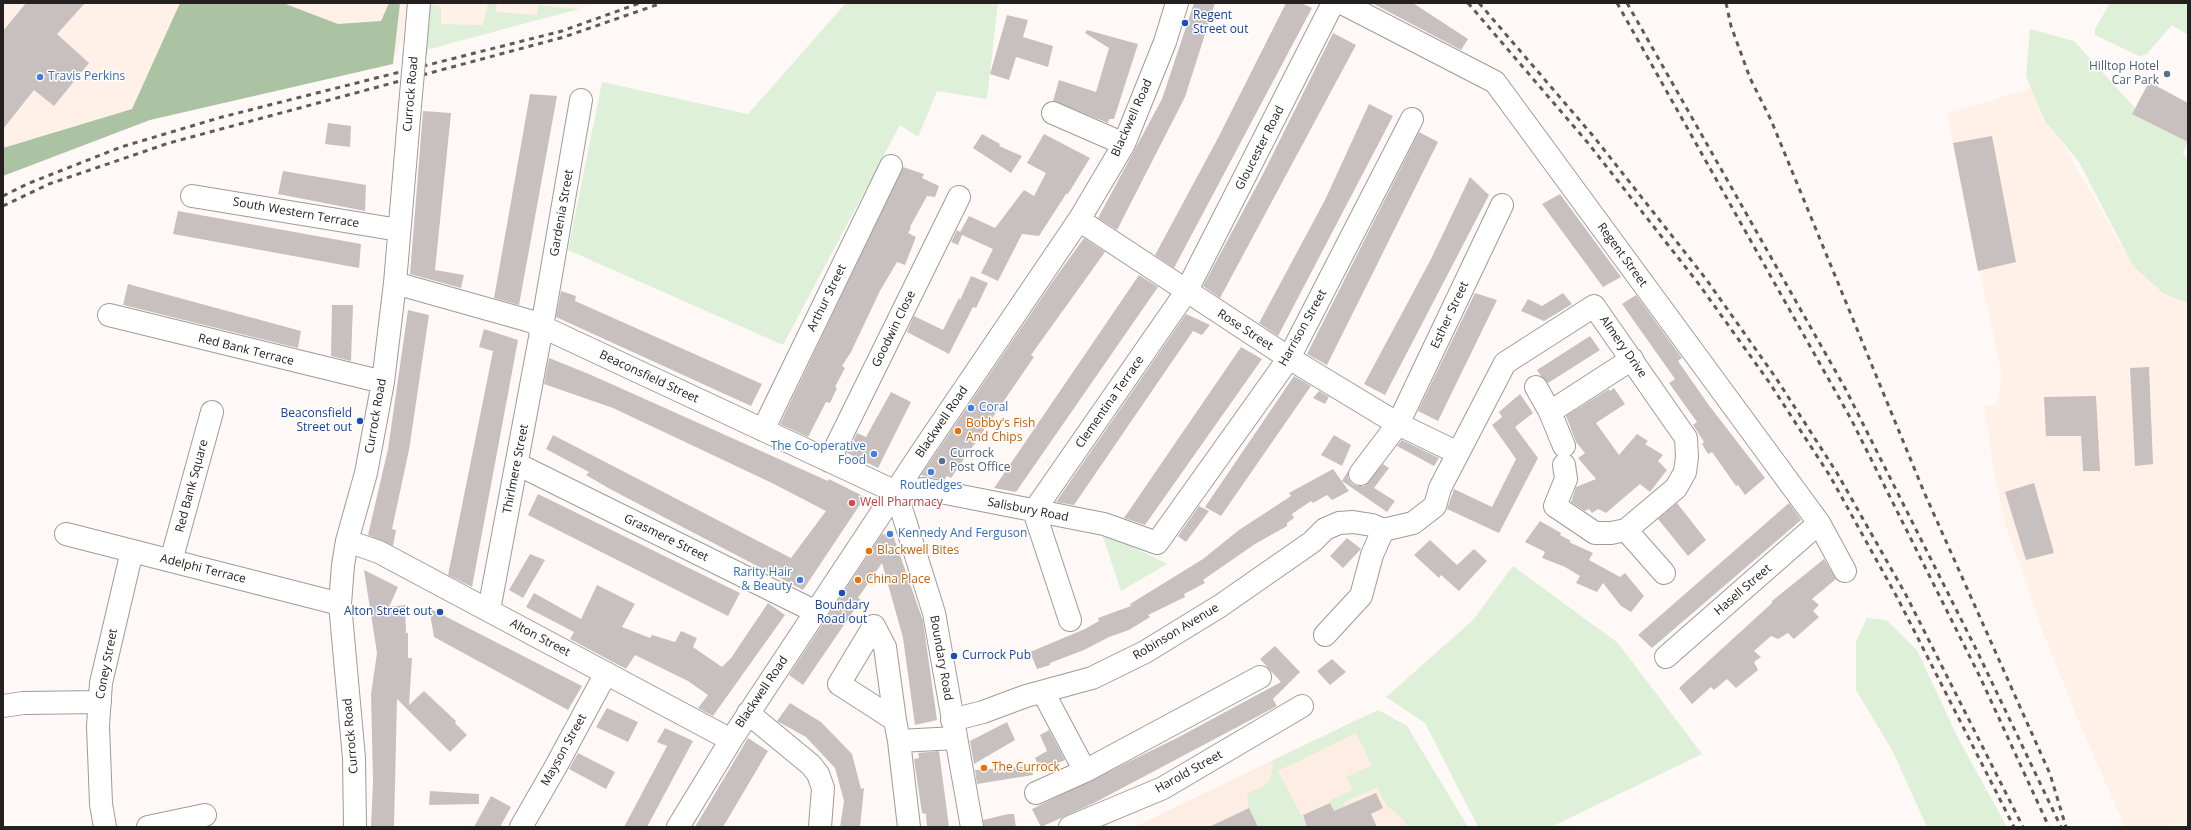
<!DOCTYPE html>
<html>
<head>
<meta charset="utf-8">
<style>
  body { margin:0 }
  #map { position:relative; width:2191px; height:830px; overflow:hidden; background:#fef9f7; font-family:"Open Sans",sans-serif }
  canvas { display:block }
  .frame { position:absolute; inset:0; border:4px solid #23201f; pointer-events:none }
</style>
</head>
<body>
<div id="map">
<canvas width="2191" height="830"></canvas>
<div class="frame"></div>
</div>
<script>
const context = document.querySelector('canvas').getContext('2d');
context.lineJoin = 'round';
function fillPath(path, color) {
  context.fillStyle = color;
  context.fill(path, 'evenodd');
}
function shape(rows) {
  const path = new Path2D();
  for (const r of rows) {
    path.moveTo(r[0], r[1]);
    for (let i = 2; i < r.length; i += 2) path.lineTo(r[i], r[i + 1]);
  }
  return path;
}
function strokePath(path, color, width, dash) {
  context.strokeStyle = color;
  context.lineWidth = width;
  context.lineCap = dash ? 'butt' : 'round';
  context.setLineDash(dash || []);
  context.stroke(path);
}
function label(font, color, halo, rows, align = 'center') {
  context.font = font + ' "Open Sans",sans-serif';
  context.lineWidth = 3;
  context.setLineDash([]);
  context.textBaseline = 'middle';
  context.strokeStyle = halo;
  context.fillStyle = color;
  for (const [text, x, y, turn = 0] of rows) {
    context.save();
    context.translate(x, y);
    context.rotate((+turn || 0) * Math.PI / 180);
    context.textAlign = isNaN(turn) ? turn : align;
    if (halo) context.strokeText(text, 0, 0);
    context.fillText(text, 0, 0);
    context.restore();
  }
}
const built = shape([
  [3,3,599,3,422,51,422,41,399,41,397,56,389,53,132,109,3,148],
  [2031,88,2133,266,2164,294,2188,303,2188,827,2180,827,2179,824,2167,827,2125,827,2079,722,2041,627,2005,522,1996,482,1984,405,1997,405,2002,376,1947,114]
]);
const education = shape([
  [1378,710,1407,726,1468,827,1134,827]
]);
const green = shape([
  [488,3,497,3,496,12,537,15,538,5,579,9,422,51,431,5,437,5,441,8,441,24,483,25],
  [846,3,998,3,987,99,937,91,918,137,900,125,783,345,568,250,602,82,748,114],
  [2110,3,2188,3,2188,35,2172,25,2146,55,2139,56,2095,35,2095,29],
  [2030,29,2074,41,2135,108,2132,114,2188,142,2183,153,2188,160,2188,303,2164,294,2133,266,2079,162,2045,121,2026,76],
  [1101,531,1167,564,1121,591],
  [1513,566,1618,643,1702,754,1551,827,1478,827,1425,723,1386,697,1473,620],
  [1867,618,1886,620,1917,650,1958,738,2007,827,1927,827,1892,750,1856,690,1856,641],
  [1378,710,1407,726,1468,827,1408,827,1401,817,1386,805,1377,787,1343,803,1345,807,1342,827,1329,801,1353,790,1347,777,1372,765,1356,733,1278,771,1307,827,1258,827,1249,809,1247,794,1260,788,1268,782,1271,777,1273,760]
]);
const forest = shape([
  [180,3,283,3,338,24,381,21,389,3,400,3,393,64,150,120,3,176,3,148,132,109]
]);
const building = shape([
  [26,3,85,3,57,34,89,63,54,106,34,90,3,129,3,31],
  [1194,3,1215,3,1185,97,1117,230,1098,218,1162,99],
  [1286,3,1301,3,1312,8,1174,268,1155,255,1218,138],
  [1372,3,1413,3,1468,39,1461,50],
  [1007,15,1028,20,1023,37,1053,46,1048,67,1016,57,1009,80,990,74],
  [1087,30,1138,44,1114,119,1109,119,1108,123,1053,101,1059,80,1096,92,1109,48,1085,33],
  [1333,33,1356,45,1220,298,1203,286,1263,174],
  [2149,82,2188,103,2188,142,2132,114],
  [530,94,557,96,519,305,494,298],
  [1369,104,1393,116,1278,336,1259,323,1325,200],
  [423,111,451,113,435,270,464,275,461,288,410,274],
  [328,123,351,126,350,147,325,144],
  [1419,132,1438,142,1327,365,1307,354],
  [982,134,1000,144,999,146,1022,156,1011,173,973,148],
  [1044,134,1090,158,1068,194,1066,194,1039,236,1022,234,998,281,981,273,993,249,962,235,958,245,951,242,957,230,960,232,969,216,995,228,1024,190,1034,196,1046,173,1027,163],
  [1992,136,2016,262,1978,271,1953,143],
  [903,167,924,174,922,178,939,186,935,197,927,196,910,227,911,228,908,233,916,237,905,265,897,262,880,291,851,352,842,366,845,368,835,387,837,388,830,403,826,402,808,437,780,424],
  [283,171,366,185,365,211,278,194],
  [1470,177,1489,195,1385,395,1364,384,1431,259],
  [1560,194,1621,277,1603,287,1542,204],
  [178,211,361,244,359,268,173,234],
  [1084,238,1105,252,1031,355,1034,357,951,478,947,476,944,480,921,475,1051,284],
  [1139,275,1158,287,1016,492,994,488],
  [971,276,988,283,976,308,973,307,949,354,907,332,914,316,943,330,959,298,960,300],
  [128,284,301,331,298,348,123,305],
  [561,291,576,296,575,301,762,384,751,406,556,317],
  [1475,293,1497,300,1438,421,1418,411],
  [1563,293,1572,304,1544,321,1521,311,1528,299,1542,306],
  [1636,295,1682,358,1678,361,1708,404,1765,478,1745,495,1738,485,1736,486,1712,452,1708,454,1702,444,1704,442,1693,425,1697,422,1669,383,1675,379,1622,304],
  [332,305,353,305,351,361,331,356],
  [408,310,429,315,409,450,392,529,396,530,393,546,368,535,388,449],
  [1186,314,1210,325,1202,335,1193,331,1074,505,1056,502],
  [484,329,518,340,472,587,448,575,493,351,479,347],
  [1590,336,1600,350,1548,383,1541,376,1537,370],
  [1241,347,1262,359,1145,525,1124,518],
  [549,358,589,374,828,481,829,479,865,497,803,590,610,489,586,475,589,472,546,449,553,435,791,558,826,511,772,483,613,408,544,384],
  [2149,367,2153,464,2135,466,2130,368],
  [1294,376,1311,386,1221,516,1205,507],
  [1614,388,1625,404,1596,423,1619,455,1637,434,1648,441,1645,444,1663,455,1658,461,1667,470,1650,492,1640,484,1606,513,1598,509,1592,513,1589,509,1585,511,1571,502,1576,487,1596,479,1578,458,1585,453,1576,442,1566,416,1609,389,1610,391],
  [1319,391,1329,397,1325,404,1313,398],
  [891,392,911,402,878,468,847,453,857,433,866,437],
  [1520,394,1533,413,1515,427,1538,458,1499,533,1447,509,1454,489,1492,507,1516,459,1492,425,1502,417,1499,412],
  [2096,396,2100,471,2083,471,2081,436,2046,436,2044,397],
  [1334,435,1351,445,1342,466,1321,455],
  [1402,440,1439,458,1434,466,1397,446],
  [1383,464,1389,468,1374,488,1395,501,1387,512,1342,481,1348,471,1348,478,1352,484,1358,486,1364,486],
  [1333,469,1349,491,1332,500,1327,495,1313,503,1311,501,1292,514,1294,518,1287,523,1287,526,1255,544,1203,580,1205,583,1184,594,1185,597,1148,615,1150,617,1129,630,1109,637,1084,650,1050,663,1050,665,1037,669,1030,652,1085,629,1099,621,1098,618,1131,606,1130,604,1203,559,1239,530,1291,496,1289,493],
  [2034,483,2054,553,2026,560,2005,492],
  [538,494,740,593,728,616,528,515],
  [1677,503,1706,540,1688,556,1658,519],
  [1789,503,1801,520,1652,648,1638,635],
  [1199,506,1209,511,1186,542,1178,536],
  [1540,521,1561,533,1560,535,1571,541,1569,542,1593,553,1589,560,1620,577,1625,573,1644,596,1631,612,1621,606,1603,583,1597,592,1576,583,1580,576,1565,567,1542,558,1545,552,1525,542],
  [882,534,893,535,923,621,937,720,915,725,903,638,882,563,858,598,861,600,803,685,789,675],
  [1347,538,1361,549,1343,568,1330,556],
  [1430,540,1457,565,1474,549,1487,561,1459,591,1441,575,1439,578,1414,555],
  [530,554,545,560,523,598,509,590],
  [1824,559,1836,579,1812,599,1819,605,1813,611,1819,617,1794,639,1788,633,1778,639,1771,636,1754,651,1761,657,1754,662,1758,670,1736,688,1727,679,1714,690,1711,687,1692,704,1679,688,1772,603,1772,601],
  [364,570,398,587,389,607,405,605,406,633,408,633,408,658,412,658,409,705,424,691,456,721,455,723,467,735,450,752,397,699,394,827,371,827,373,782,371,694,377,653],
  [597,585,635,604,622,627,650,638,652,635,675,642,681,631,697,638,693,647,722,667,731,658,768,603,785,615,713,716,698,708,708,695,688,681,635,655,626,669,570,639,574,632,526,607,534,593,581,619],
  [429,608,582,686,568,710,434,637],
  [1275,646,1300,672,1273,699,1277,706,1094,803,1041,827,1032,809,1177,738,1281,682,1260,659],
  [1332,659,1346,672,1330,685,1317,671],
  [790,703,821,722,852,754,861,789,864,788,860,827,840,827,844,801,835,768,806,737,777,721],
  [607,708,638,722,628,742,596,727],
  [1007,722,1015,740,974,764,970,741],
  [665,728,693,741,647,827,624,827,667,746,657,742],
  [1049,730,1065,760,1041,771,1035,758,1047,751,1040,735],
  [748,738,768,751,723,827,695,827],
  [939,751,949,827,927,827,926,814,922,813,914,759,919,758,918,753],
  [578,753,615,772,606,789,569,769],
  [1032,766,1033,775,977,784,975,770],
  [430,791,479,794,479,804,429,805],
  [1376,793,1383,808,1371,814,1377,827,1307,827,1303,815,1330,803,1334,811],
  [491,796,511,807,500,827,474,827],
  [1249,808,1258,827,1209,827],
  [1008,814,1014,814,1016,827,984,827,983,820]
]);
const minor = shape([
  [1342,3,1495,82,1819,523,1845,571],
  [415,50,419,3],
  [1053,113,1124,144],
  [192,196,399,230],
  [1079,220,1289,358,1398,424,1458,453],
  [395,283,530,321,896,492],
  [109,315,383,382],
  [1536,387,1550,412,1564,446],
  [1550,412,1632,359],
  [763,430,891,166],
  [829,461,959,197],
  [517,464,816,612],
  [1360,474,1398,424,1502,205],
  [896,492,925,489,1104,524,1157,543,1289,358,1412,119],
  [896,492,934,613,972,827],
  [1383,530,1413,523,1435,506,1440,488,1505,363,1594,306,1686,438,1687,457,1685,472,1676,488,1626,530,1611,533,1595,533,1555,506,1566,479,1564,465],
  [1626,530,1664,573],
  [66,534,340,604],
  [347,541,379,552,731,740],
  [171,561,212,412],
  [489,610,542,327,581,100],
  [1070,620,1034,511,1186,292,1333,3],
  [1325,635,1361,596,1372,555,1383,530],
  [1666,657,1819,523],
  [1043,692,1085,771],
  [3,706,23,703,100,702],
  [748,713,811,765,818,774,823,788,820,827],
  [895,720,885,647,874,626,839,684,895,720,899,741,956,738],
  [952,720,983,712,1026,696,1092,678,1145,652,1220,606,1312,542,1325,529,1339,523,1353,522,1372,525,1383,530],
  [899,741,909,827],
  [1036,793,1085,771,1260,677],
  [105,827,101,804,98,726,101,683,132,551],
  [148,827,205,815],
  [355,827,354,758,340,604,343,565,347,541,366,473,383,382,395,283,410,106],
  [521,827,555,768,606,673],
  [678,827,731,740,921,453,1079,220,1124,144,1165,42,1177,3],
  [1070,827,1163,788,1302,706]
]);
const rail = shape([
  [1468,3,1588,143,1698,283,1769,382,1830,476,1898,599,2014,827],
  [1479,3,1594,137,1706,279,1776,378,1837,473,1906,595,2023,827],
  [1617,3,1851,419,1980,677,2049,827],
  [1627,3,1845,388,1977,651,2061,827],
  [1726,3,1731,26,1750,78,1771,120,1924,492,2050,774,2066,827],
  [3,196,27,184,121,147,222,117,562,31,640,3],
  [3,206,49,184,169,143,564,37,662,3]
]);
const minorBridge = shape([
  [410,106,415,50]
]);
const markers = [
  [1185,23,4,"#1a4fb4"],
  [2167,74,4,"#5c6f8a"],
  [40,77,4,"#3f7fe0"],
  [971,408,4,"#3f7fe0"],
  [360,421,4,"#1a4fb4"],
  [958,431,4,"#e8710a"],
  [874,454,4,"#3f7fe0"],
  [942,461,4,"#5c6f8a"],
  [931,472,4,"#3f7fe0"],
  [852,503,4,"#e0444e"],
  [890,534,4,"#3f7fe0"],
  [869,551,4,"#e8710a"],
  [800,580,4,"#3f7fe0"],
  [858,580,4,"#e8710a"],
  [842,593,4,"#1a4fb4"],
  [440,612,4,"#1a4fb4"],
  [954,656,4,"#1a4fb4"],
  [984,768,4,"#e8710a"]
];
const transitNames = [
  ["Regent",1193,16],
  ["Street out",1193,30],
  ["Beaconsfield",352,414,"right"],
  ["Street out",352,428,"right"],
  ["Boundary",842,606,"center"],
  ["Road out",842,620,"center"],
  ["Alton Street out",432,612,"right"],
  ["Currock Pub",962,656]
];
const serviceNames = [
  ["Hilltop Hotel",2159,67],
  ["Car Park",2159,81],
  ["Currock",950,454,"left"],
  ["Post Office",950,468,"left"]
];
const shopNames = [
  ["Travis Perkins",48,77],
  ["Coral",979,408],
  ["The Co-operative",866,447,"right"],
  ["Food",866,461,"right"],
  ["Routledges",931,486,"center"],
  ["Kennedy And Ferguson",898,534],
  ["Rarity Hair",792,573,"right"],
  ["& Beauty",792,587,"right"]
];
const streetNames = [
  ["Currock Road",411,94,-85],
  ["Blackwell Road",1132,118,-66],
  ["Gloucester Road",1260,148,-63],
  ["South Western Terrace",296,213,10],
  ["Gardenia Street",562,213,-80],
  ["Regent Street",1622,255,54],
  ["Arthur Street",827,298,-64],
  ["Esther Street",1450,315,-65],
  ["Harrison Street",1303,328,-61],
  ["Goodwin Close",894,329,-64],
  ["Rose Street",1245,330,33],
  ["Almery Drive",1623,347,55],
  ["Red Bank Terrace",246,350,14],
  ["Beaconsfield Street",649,377,25],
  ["Clementina Terrace",1110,402,-55],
  ["Currock Road",376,416,-80],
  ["Blackwell Road",942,422,-56],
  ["Thirlmere Street",516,469,-79],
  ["Red Bank Square",192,486,-75],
  ["Salisbury Road",1028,510,11],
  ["Grasmere Street",666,538,26],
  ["Adelphi Terrace",203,569,14],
  ["Hasell Street",1743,590,-41],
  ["Robinson Avenue",1176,632,-31],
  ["Alton Street",540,638,28],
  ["Boundary Road",941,658,80],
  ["Coney Street",107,664,-79],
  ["Blackwell Road",762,692,-56],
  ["Currock Road",351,736,-95],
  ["Mayson Street",564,750,-61],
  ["Harold Street",1189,772,-29]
];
const foodNames = [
  ["Bobby's Fish",966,424],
  ["And Chips",966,438],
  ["Blackwell Bites",877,551],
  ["China Place",866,580],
  ["The Currock",992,768]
];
const healthNames = [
  ["Well Pharmacy",860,503]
];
fillPath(built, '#fff0e8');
fillPath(education, '#feede2');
fillPath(green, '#dff0d9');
fillPath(forest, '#abc3a3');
fillPath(building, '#c8c0be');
strokePath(minor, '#a19a97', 24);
strokePath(minor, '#fff', 22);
strokePath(rail, '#5e5b59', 3, [5, 5]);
strokePath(minorBridge, '#a19a97', 24, []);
strokePath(minorBridge, '#fff', 22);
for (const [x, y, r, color] of markers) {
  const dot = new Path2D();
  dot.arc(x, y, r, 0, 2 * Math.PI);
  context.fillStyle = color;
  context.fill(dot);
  strokePath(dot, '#fff', 1.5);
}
label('12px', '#164399', '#fff', transitNames, 'left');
label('12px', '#4e5e75', '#fff', serviceNames, 'right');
label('12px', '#366cbe', '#fff', shopNames, 'left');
label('12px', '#23201f', '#fff', streetNames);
label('12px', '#c56008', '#fff', foodNames, 'left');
label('12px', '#be3a42', '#fff', healthNames, 'left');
</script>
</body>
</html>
